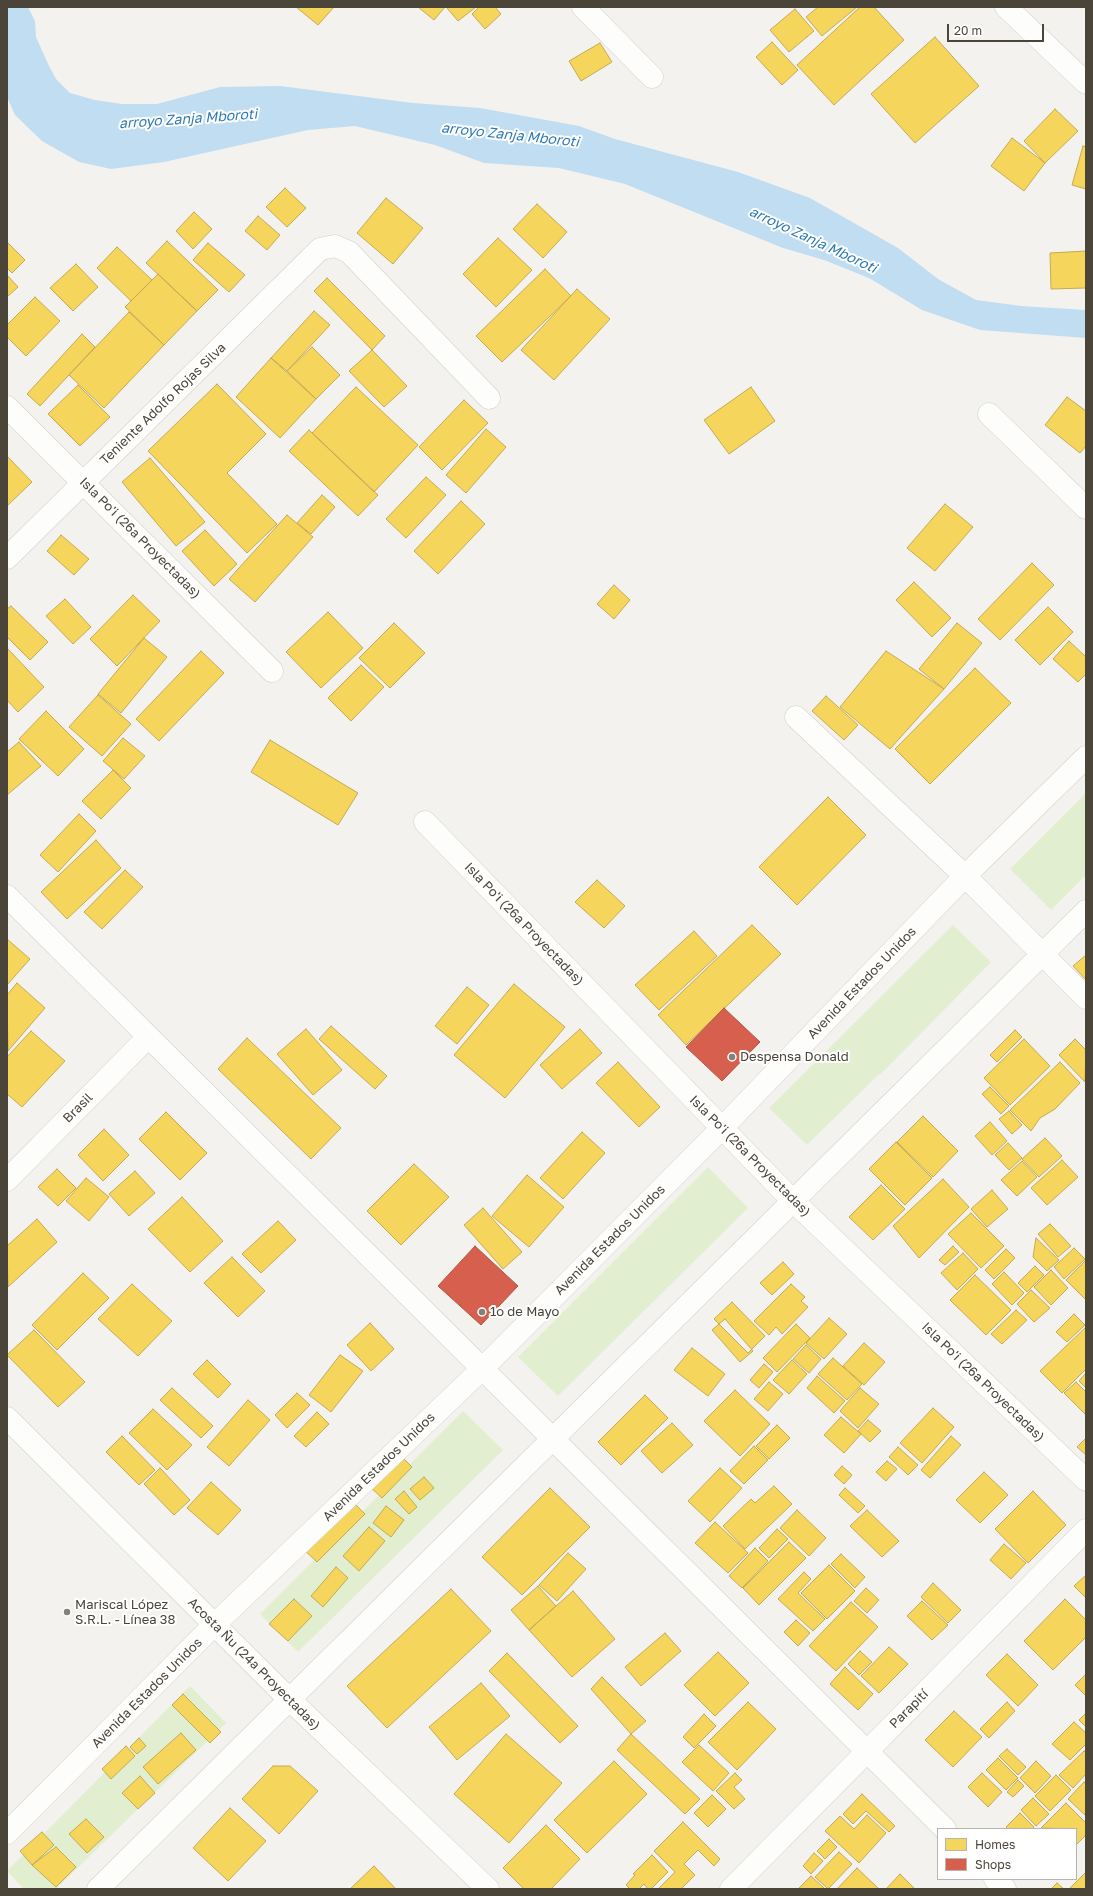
<!DOCTYPE html>
<html>
<head>
<meta charset="utf-8">
<style>
  body { margin:0 }
  #map { position:relative; width:1093px; height:1896px; overflow:hidden; background:#f4f2ee; font-family:"Golos Text",sans-serif }
  canvas { display:block }
  .frame { position:absolute; inset:0; border:8px solid #4b4439; pointer-events:none }
  .legend { position:absolute; left:937px; top:1828px; width:140px; height:52px; box-sizing:border-box; background:#fff; border:1px solid #b7b4b0; margin:0; padding:5px 7px; list-style:none; font-size:12px; color:#4b4439 }
  .legend li { display:flex; align-items:center; gap:8px; height:20px }
  .legend b { width:20px; border:1px solid #b7b4b0 }
  .scale { position:absolute; left:947px; top:24px; width:97px; height:18px; box-sizing:border-box; border:2px solid #4b4439; border-top:0; padding-left:5px; font-size:12px; line-height:14px; white-space:nowrap; color:#4b4439; -webkit-text-stroke:3px #fff; paint-order:stroke }
</style>
</head>
<body>
<div id="map">
<canvas width="1093" height="1896"></canvas>
<div class="frame"></div>
<ul class="legend">
<li><b style="height:11px;background:#f6d55c"></b>Homes</li>
<li><b style="height:11px;background:#d6604d"></b>Shops</li>
</ul>
<div class="scale">20 m</div>
</div>
<script>
const context = document.querySelector('canvas').getContext('2d');
context.lineJoin = 'round';
function fillPath(path, color) {
  context.fillStyle = color;
  context.fill(path, 'evenodd');
}
function shape(rows) {
  const path = new Path2D();
  for (const r of rows) {
    path.moveTo(r[0], r[1]);
    for (let i = 2; i < r.length; i += 2) path.lineTo(r[i], r[i + 1]);
  }
  return path;
}
function strokePath(path, color, width, dash) {
  context.strokeStyle = color;
  context.lineWidth = width;
  context.lineCap = dash ? 'butt' : 'round';
  context.setLineDash(dash || []);
  context.stroke(path);
}
function label(font, color, halo, rows, align = 'center') {
  context.font = font + ' "Golos Text",sans-serif';
  context.lineWidth = 4;
  context.setLineDash([]);
  context.textBaseline = 'middle';
  context.strokeStyle = halo;
  context.fillStyle = color;
  for (const [text, x, y, turn = 0] of rows) {
    context.save();
    context.translate(x, y);
    context.rotate((+turn || 0) * Math.PI / 180);
    context.textAlign = isNaN(turn) ? turn : align;
    if (halo) context.strokeText(text, 0, 0);
    context.fillText(text, 0, 0);
    context.restore();
  }
}
const green = shape([
  [1086,793,1086,875,1051,910,1010,869],
  [953,925,991,962,880,1075,879,1074,807,1145,769,1108],
  [708,1167,748,1208,558,1396,518,1357],
  [463,1411,503,1450,298,1652,260,1614],
  [190,1686,226,1723,56,1889,24,1889,7,1871]
]);
const water = shape([
  [7,7,28,7,35,21,36,37,48,64,56,79,70,93,95,100,122,104,157,104,220,87,280,86,413,103,480,108,579,126,615,139,738,172,810,198,898,248,938,279,976,300,1021,306,1086,310,1086,338,980,330,922,310,869,278,824,260,783,248,625,184,559,168,484,163,435,145,355,126,308,130,164,162,111,169,79,162,42,141,15,115,7,97]
]);
const homes = shape([
  [296,7,334,7,318,25,296,7],
  [418,7,445,7,434,20,418,7],
  [448,7,476,7,458,21,447,8,448,7],
  [479,7,495,7,501,14,485,29,472,14,479,7],
  [818,7,857,7,822,36,806,17,818,7],
  [860,7,874,7,904,40,834,105,797,65,860,7],
  [795,9,814,31,789,52,770,30,795,9],
  [935,37,979,86,915,143,871,94,935,37],
  [772,42,798,70,782,85,756,57,772,42],
  [600,43,612,62,581,81,569,61,600,43],
  [1055,109,1078,131,1045,163,1024,141,1055,109],
  [1012,138,1045,163,1024,191,991,166,1012,138],
  [1083,146,1086,147,1086,189,1072,185,1083,146],
  [285,188,306,208,287,227,266,207,285,188],
  [386,198,423,228,393,264,357,233,386,198],
  [537,204,567,232,543,258,513,229,537,204],
  [194,212,212,229,193,249,176,231,194,212],
  [258,216,280,235,267,250,245,231,258,216],
  [498,238,532,270,496,307,463,274,498,238],
  [167,241,218,290,197,311,146,263,167,241],
  [7,242,25,260,12,273,7,268,7,242],
  [208,243,245,275,229,292,193,260,208,243],
  [117,247,152,280,131,301,97,268,117,247],
  [1086,251,1086,288,1051,289,1050,253,1086,251],
  [76,264,98,287,73,311,50,288,76,264],
  [545,269,571,296,502,362,476,336,545,269],
  [158,274,197,311,164,345,125,307,158,274],
  [7,275,18,287,7,297,7,275],
  [327,278,385,336,372,350,314,291,327,278],
  [577,289,610,319,554,380,521,350,577,289],
  [35,297,60,321,26,356,7,337,7,325,35,297],
  [314,311,330,325,287,371,271,358,314,311],
  [129,312,164,345,104,408,69,375,129,312],
  [82,334,95,347,40,406,27,394,82,334],
  [312,347,340,375,316,399,287,371,312,347],
  [372,350,407,386,384,407,349,371,372,350],
  [271,358,316,399,280,438,236,397,271,358],
  [217,384,266,434,227,473,277,524,247,553,148,451,217,384],
  [78,385,110,417,80,446,48,414,78,385],
  [356,387,418,445,374,492,312,433,356,387],
  [751,387,775,421,729,454,704,420,751,387],
  [1067,397,1086,411,1086,446,1080,453,1045,425,1067,397],
  [464,400,488,423,442,470,419,447,464,400],
  [486,429,506,447,466,493,446,475,486,429],
  [309,430,378,495,358,516,289,451,309,430],
  [7,456,32,482,7,506,7,456],
  [150,458,205,522,176,546,122,482,150,458],
  [426,477,446,495,406,538,386,519,426,477],
  [322,495,335,507,311,534,297,523,322,495],
  [461,501,485,524,438,574,414,551,461,501],
  [945,504,973,527,935,571,907,548,945,504],
  [287,515,313,537,255,602,229,579,287,515],
  [205,530,237,564,214,586,182,551,205,530],
  [61,535,89,559,74,575,47,551,61,535],
  [1032,563,1054,585,1000,640,978,619,1032,563],
  [914,582,951,618,932,637,896,600,914,582],
  [614,585,630,600,614,619,597,604,614,585],
  [133,595,160,621,117,666,90,639,133,595],
  [65,599,91,627,73,644,46,616,65,599],
  [11,606,48,642,30,660,7,637,7,609,11,606],
  [1048,607,1073,632,1040,665,1015,640,1048,607],
  [328,612,363,648,321,688,286,652,328,612],
  [394,623,425,653,390,688,359,658,394,623],
  [957,623,982,643,944,689,919,669,957,623],
  [144,638,167,657,121,713,98,694,144,638],
  [1069,641,1086,657,1086,674,1078,682,1053,659,1069,641],
  [7,648,44,687,18,712,7,700,7,648],
  [201,651,224,673,159,741,136,719,201,651],
  [886,651,944,689,890,749,840,707,886,651],
  [361,665,384,687,351,721,328,698,361,665],
  [975,668,1011,703,930,784,895,749,975,668],
  [98,695,131,724,102,756,69,727,98,695],
  [826,696,858,725,844,740,812,711,826,696],
  [46,711,84,749,58,776,19,739,46,711],
  [123,738,145,756,124,779,103,761,123,738],
  [270,740,358,793,338,825,251,772,270,740],
  [19,742,41,766,7,795,7,752,19,742],
  [113,770,131,788,101,819,82,801,113,770],
  [828,797,866,835,797,905,759,867,828,797],
  [79,814,96,831,58,872,40,855,79,814],
  [96,840,121,868,67,919,41,892,96,840],
  [125,870,143,887,102,929,84,912,125,870],
  [597,880,625,906,604,928,575,902,597,880],
  [752,925,781,954,686,1045,658,1015,752,925],
  [694,931,717,956,659,1010,635,985,694,931],
  [7,939,30,959,7,985,7,939],
  [1086,955,1086,980,1073,966,1086,955],
  [17,983,45,1008,8,1051,7,995,17,983],
  [514,984,565,1027,505,1098,454,1055,514,984],
  [467,987,489,1005,457,1044,435,1026,467,987],
  [331,1026,387,1076,375,1089,319,1039,331,1026],
  [306,1029,342,1070,313,1095,277,1054,306,1029],
  [580,1029,602,1053,562,1089,540,1065,580,1029],
  [1015,1030,1022,1037,997,1062,990,1055,1015,1030],
  [31,1031,65,1061,22,1107,7,1094,7,1057,31,1031],
  [247,1038,341,1128,311,1159,218,1069,247,1038],
  [1024,1039,1050,1066,1010,1105,984,1078,1024,1039],
  [1075,1039,1086,1050,1085,1082,1059,1055,1075,1039],
  [618,1062,660,1107,639,1127,596,1083,618,1062],
  [1060,1062,1080,1083,1055,1109,1040,1118,1031,1131,1010,1110,1060,1062],
  [990,1087,1009,1106,1001,1114,982,1094,990,1087],
  [1009,1111,1022,1125,1012,1134,999,1119,1009,1111],
  [166,1112,207,1153,180,1180,139,1139,166,1112],
  [923,1116,958,1151,933,1177,897,1142,923,1116],
  [990,1122,1007,1141,992,1155,975,1136,990,1122],
  [104,1129,129,1155,103,1181,78,1155,104,1129],
  [582,1132,605,1153,563,1199,540,1178,582,1132],
  [1045,1138,1062,1156,1039,1177,1022,1159,1045,1138],
  [896,1142,932,1178,905,1205,869,1169,896,1142],
  [1008,1143,1022,1158,1009,1170,995,1155,1008,1143],
  [1062,1160,1078,1177,1047,1205,1031,1188,1062,1160],
  [1022,1161,1037,1177,1017,1196,1001,1180,1022,1161],
  [414,1164,449,1197,401,1245,367,1211,414,1164],
  [57,1169,76,1188,58,1206,38,1187,57,1169],
  [135,1171,155,1193,129,1216,109,1194,135,1171],
  [527,1175,564,1207,529,1247,492,1216,527,1175],
  [86,1178,109,1197,89,1221,66,1201,86,1178],
  [943,1179,969,1207,919,1258,893,1226,943,1179],
  [881,1185,905,1209,873,1240,849,1217,881,1185],
  [992,1190,1008,1209,987,1227,971,1209,992,1190],
  [182,1197,223,1241,190,1272,148,1229,182,1197],
  [483,1208,522,1252,503,1269,464,1225,483,1208],
  [971,1213,1004,1246,981,1268,948,1234,971,1213],
  [37,1219,57,1242,8,1287,7,1246,37,1219],
  [278,1221,296,1240,261,1273,242,1254,278,1221],
  [1050,1224,1071,1246,1058,1257,1038,1234,1050,1224],
  [1036,1238,1059,1260,1047,1271,1033,1257,1036,1238],
  [953,1246,959,1252,945,1265,939,1260,953,1246],
  [1074,1248,1085,1259,1064,1279,1054,1267,1074,1248],
  [1006,1249,1015,1258,994,1279,985,1270,1006,1249],
  [963,1253,978,1269,957,1290,941,1273,963,1253],
  [232,1257,265,1291,238,1317,204,1283,232,1257],
  [1085,1261,1086,1263,1086,1300,1066,1280,1085,1261],
  [783,1262,794,1274,772,1295,760,1283,783,1262],
  [1035,1266,1044,1275,1027,1292,1018,1283,1035,1266],
  [1051,1270,1068,1288,1051,1305,1034,1287,1051,1270],
  [1004,1272,1024,1293,1012,1305,992,1284,1004,1272],
  [83,1273,109,1298,57,1350,32,1325,83,1273],
  [975,1275,1011,1310,986,1335,950,1300,975,1275],
  [132,1284,172,1321,138,1356,98,1319,132,1284],
  [791,1284,805,1297,801,1301,808,1307,782,1334,776,1327,769,1335,754,1321,791,1284],
  [1031,1290,1050,1308,1034,1322,1017,1304,1031,1290],
  [732,1302,765,1336,748,1353,714,1319,732,1302],
  [1016,1310,1027,1320,1002,1344,991,1334,1016,1310],
  [1074,1314,1085,1325,1067,1342,1056,1332,1074,1314],
  [829,1318,847,1334,824,1359,806,1343,829,1318],
  [725,1319,753,1351,740,1362,712,1330,725,1319],
  [370,1323,394,1349,371,1371,347,1345,370,1323],
  [796,1324,810,1338,777,1372,763,1358,796,1324],
  [1086,1327,1086,1369,1062,1393,1040,1371,1086,1327],
  [34,1330,85,1382,58,1407,7,1355,34,1330],
  [864,1343,885,1362,864,1385,843,1366,864,1343],
  [806,1345,821,1359,809,1373,793,1359,806,1345],
  [692,1348,725,1374,708,1396,674,1370,692,1348],
  [340,1355,363,1371,331,1412,309,1395,340,1355],
  [833,1358,862,1384,847,1400,818,1374,833,1358],
  [207,1360,231,1384,218,1398,193,1374,207,1360],
  [792,1360,807,1374,789,1394,773,1380,792,1360],
  [764,1364,773,1372,759,1388,750,1380,764,1364],
  [1086,1373,1086,1388,1079,1381,1086,1373],
  [817,1376,845,1401,834,1413,807,1388,817,1376],
  [769,1382,783,1394,768,1411,754,1399,769,1382],
  [1076,1382,1086,1392,1086,1415,1064,1393,1076,1382],
  [172,1388,213,1426,201,1438,160,1400,172,1388],
  [860,1388,879,1404,858,1428,840,1411,860,1388],
  [735,1390,770,1424,740,1456,704,1421,735,1390],
  [297,1393,310,1405,287,1428,275,1415,297,1393],
  [645,1395,668,1418,621,1465,598,1442,645,1395],
  [248,1400,270,1420,229,1466,207,1447,248,1400],
  [933,1408,954,1427,922,1463,900,1443,933,1408],
  [153,1409,192,1445,167,1470,129,1433,153,1409],
  [317,1412,329,1424,306,1447,294,1436,317,1412],
  [841,1417,861,1434,844,1453,824,1435,841,1417],
  [868,1420,881,1431,870,1442,858,1431,868,1420],
  [672,1423,693,1445,662,1473,641,1451,672,1423],
  [777,1425,790,1438,769,1459,756,1446,777,1425],
  [122,1436,155,1470,139,1485,106,1452,122,1436],
  [951,1436,961,1445,930,1478,921,1470,951,1436],
  [1086,1438,1086,1455,1077,1447,1086,1438],
  [754,1446,768,1460,744,1484,730,1471,754,1446],
  [898,1447,918,1465,908,1475,889,1457,898,1447],
  [398,1453,412,1467,382,1498,368,1485,398,1453],
  [887,1461,897,1469,886,1481,876,1472,887,1461],
  [842,1466,852,1475,844,1484,834,1475,842,1466],
  [160,1468,190,1500,174,1515,144,1484,160,1468],
  [720,1468,742,1488,710,1522,688,1501,720,1468],
  [984,1472,1008,1495,980,1523,956,1500,984,1472],
  [424,1477,434,1488,420,1500,410,1489,424,1477],
  [211,1482,241,1510,218,1535,187,1508,211,1482],
  [774,1486,792,1504,745,1549,723,1526,751,1499,755,1503,774,1486],
  [550,1488,590,1527,522,1595,482,1557,550,1488],
  [845,1488,865,1506,858,1513,839,1495,845,1488],
  [404,1491,417,1507,409,1514,395,1499,404,1491],
  [1033,1491,1066,1525,1028,1563,995,1529,1033,1491],
  [349,1498,365,1514,317,1562,301,1547,349,1498],
  [386,1506,404,1520,391,1537,373,1523,386,1506],
  [797,1510,826,1538,809,1556,780,1528,797,1510],
  [867,1510,899,1541,882,1557,850,1526,867,1510],
  [715,1522,748,1553,728,1573,695,1543,715,1522],
  [369,1527,385,1541,359,1571,343,1556,369,1527],
  [777,1529,788,1539,769,1558,759,1548,777,1529],
  [789,1542,806,1558,759,1605,743,1588,789,1542],
  [1004,1544,1026,1563,1011,1579,990,1560,1004,1544],
  [755,1548,768,1561,742,1588,729,1576,755,1548],
  [568,1553,586,1569,557,1601,539,1585,568,1553],
  [841,1554,865,1577,855,1588,831,1564,841,1554],
  [829,1565,855,1591,827,1619,801,1593,829,1565],
  [336,1567,348,1578,323,1607,311,1596,336,1567],
  [804,1572,811,1579,798,1593,825,1619,813,1631,778,1599,804,1572],
  [1086,1575,1086,1598,1074,1586,1086,1575],
  [933,1583,961,1610,948,1623,921,1597,933,1583],
  [538,1586,556,1606,529,1630,511,1610,538,1586],
  [866,1588,879,1600,867,1613,854,1601,866,1588],
  [451,1589,491,1631,387,1728,347,1686,451,1589],
  [573,1591,615,1639,572,1677,529,1630,573,1591],
  [294,1599,312,1616,288,1641,269,1624,294,1599],
  [1065,1599,1086,1620,1086,1637,1053,1670,1024,1641,1065,1599],
  [922,1601,948,1625,932,1640,907,1616,922,1601],
  [851,1602,878,1627,836,1671,809,1646,851,1602],
  [796,1620,810,1633,798,1646,784,1632,796,1620],
  [665,1633,681,1651,641,1686,625,1667,665,1633],
  [889,1647,908,1664,879,1693,861,1676,889,1647],
  [860,1651,872,1662,859,1675,848,1664,860,1651],
  [718,1652,749,1683,715,1716,684,1685,718,1652],
  [507,1653,578,1726,560,1743,489,1671,507,1653],
  [1007,1654,1038,1685,1018,1706,986,1675,1007,1654],
  [845,1667,873,1694,858,1710,830,1684,845,1667],
  [1086,1674,1086,1696,1075,1685,1086,1674],
  [602,1677,646,1721,631,1734,591,1689,602,1677],
  [481,1683,510,1716,457,1760,429,1727,481,1683],
  [183,1694,221,1732,210,1743,172,1705,183,1694],
  [748,1702,776,1729,737,1770,708,1742,748,1702],
  [1007,1702,1015,1711,989,1738,980,1729,1007,1702],
  [954,1711,982,1737,953,1767,925,1740,954,1711],
  [1086,1713,1086,1727,1079,1720,1086,1713],
  [704,1714,716,1726,694,1748,683,1737,704,1714],
  [1074,1722,1086,1733,1086,1744,1070,1760,1052,1744,1074,1722],
  [181,1733,196,1750,158,1784,143,1767,181,1733],
  [506,1734,562,1783,509,1843,454,1794,506,1734],
  [631,1734,700,1799,685,1814,617,1750,631,1734],
  [139,1738,146,1746,137,1754,130,1747,139,1738],
  [699,1745,729,1773,713,1791,682,1762,699,1745],
  [126,1746,135,1756,111,1779,102,1769,126,1746],
  [1007,1749,1026,1767,1018,1775,999,1756,1007,1749],
  [1084,1751,1086,1753,1086,1774,1073,1788,1059,1775,1084,1751],
  [998,1758,1018,1778,1006,1790,986,1770,998,1758],
  [614,1761,647,1794,587,1853,554,1820,614,1761],
  [1036,1761,1051,1776,1035,1793,1020,1778,1036,1761],
  [273,1766,290,1766,318,1791,279,1834,242,1799,273,1766],
  [735,1773,742,1780,734,1787,745,1799,734,1809,716,1791,735,1773],
  [982,1773,1002,1792,988,1807,968,1787,982,1773],
  [1056,1775,1071,1790,1050,1811,1035,1796,1056,1775],
  [140,1776,155,1793,138,1809,122,1793,140,1776],
  [1018,1780,1024,1786,1013,1797,1007,1792,1018,1780],
  [1084,1782,1086,1784,1086,1816,1068,1799,1084,1782],
  [862,1794,895,1826,889,1832,866,1811,853,1824,843,1814,862,1794],
  [712,1795,726,1809,708,1827,694,1813,712,1795],
  [1033,1798,1049,1814,1036,1826,1021,1810,1033,1798],
  [1066,1803,1086,1823,1086,1835,1076,1845,1076,1829,1041,1828,1066,1803],
  [230,1808,266,1841,228,1881,193,1848,230,1808],
  [1020,1813,1034,1827,1032,1829,1008,1829,1006,1827,1020,1813],
  [867,1815,886,1833,859,1863,825,1831,840,1816,854,1829,867,1815],
  [86,1819,104,1837,87,1853,69,1834,86,1819],
  [683,1822,720,1859,714,1866,698,1850,684,1864,695,1875,681,1889,658,1889,675,1872,654,1851,683,1822],
  [546,1825,580,1859,551,1889,524,1889,503,1868,546,1825],
  [42,1832,54,1845,32,1865,20,1851,42,1832],
  [829,1839,837,1847,825,1859,817,1851,829,1839],
  [56,1847,76,1867,56,1887,32,1865,56,1847],
  [839,1852,852,1864,828,1889,815,1877,839,1852],
  [814,1853,823,1861,811,1874,803,1866,814,1853],
  [652,1855,668,1872,651,1889,648,1889,644,1884,639,1889,630,1889,626,1885,635,1875,633,1874,652,1855],
  [374,1866,396,1889,350,1889,374,1866],
  [857,1868,879,1889,837,1889,857,1868],
  [1086,1872,1086,1889,1071,1889,1070,1888,1086,1872],
  [900,1874,915,1889,886,1889,900,1874],
  [811,1876,825,1889,798,1889,811,1876],
  [1057,1883,1064,1889,1051,1889,1057,1883]
]);
const shops = shape([
  [724,1008,760,1042,722,1081,686,1047,724,1008],
  [475,1246,518,1286,481,1325,438,1286,475,1246]
]);
const minor = shape([
  [583,7,652,77],
  [1006,7,1086,83],
  [7,407,272,671],
  [989,414,1086,508],
  [7,558,320,249,335,246,349,252,489,398],
  [796,717,965,876,1086,998],
  [425,822,793,1201,1086,1480],
  [7,896,945,1829],
  [7,1180,148,1037],
  [7,1418,289,1699,488,1889],
  [7,1833,214,1625,482,1369,722,1128,965,876,1086,757],
  [995,1879,1005,1889],
  [98,1889,1086,911],
  [731,1889,1086,1530]
]);
const markers = [
  [732,1057,4,"#868178"],
  [482,1312,4,"#868178"],
  [67,1612,4,"#868178"]
];
const streetNames = [
  ["Teniente Adolfo Rojas Silva",163,404,-44],
  ["Isla Po'i (26ª Proyectadas)",140,538,45],
  ["Isla Po'i (26ª Proyectadas)",524,924,46],
  ["Avenida Estados Unidos",862,983,-46],
  ["Brasil",78,1108,-45],
  ["Isla Po'i (26ª Proyectadas)",750,1156,45],
  ["Avenida Estados Unidos",610,1240,-45],
  ["Isla Po'i (26ª Proyectadas)",983,1382,44],
  ["Avenida Estados Unidos",379,1467,-44],
  ["Acosta Ñu (24ª Proyectadas)",254,1664,45],
  ["Avenida Estados Unidos",147,1693,-45],
  ["Parapití",909,1709,-45]
];
const poiNames = [
  ["Despensa Donald",740,1057],
  ["1o de Mayo",490,1312],
  ["Mariscal López",75,1605],
  ["S.R.L. - Línea 38",75,1620]
];
const waterNames = [
  ["arroyo Zanja Mboroti",188,119,-4],
  ["arroyo Zanja Mboroti",510,135,6],
  ["arroyo Zanja Mboroti",813,240,25]
];
fillPath(green, '#e1eecf');
fillPath(water, '#c0ddf1');
fillPath(homes, '#f6d55c');
strokePath(homes, '#c3aa52', 1);
fillPath(shops, '#d6604d');
strokePath(shops, '#ac5847', 1);
strokePath(minor, '#d2d0cb', 23);
strokePath(minor, '#fdfdfc', 22);
for (const [x, y, r, color] of markers) {
  const dot = new Path2D();
  dot.arc(x, y, r, 0, 2 * Math.PI);
  context.fillStyle = color;
  context.fill(dot);
  strokePath(dot, '#fff', 1.5);
}
label('13px', '#4b4439', '#fff', streetNames);
label('13px', '#4b4439', '#fff', poiNames, 'left');
label('italic 14px', '#2e7ab2', '#fff', waterNames);
</script>
</body>
</html>
